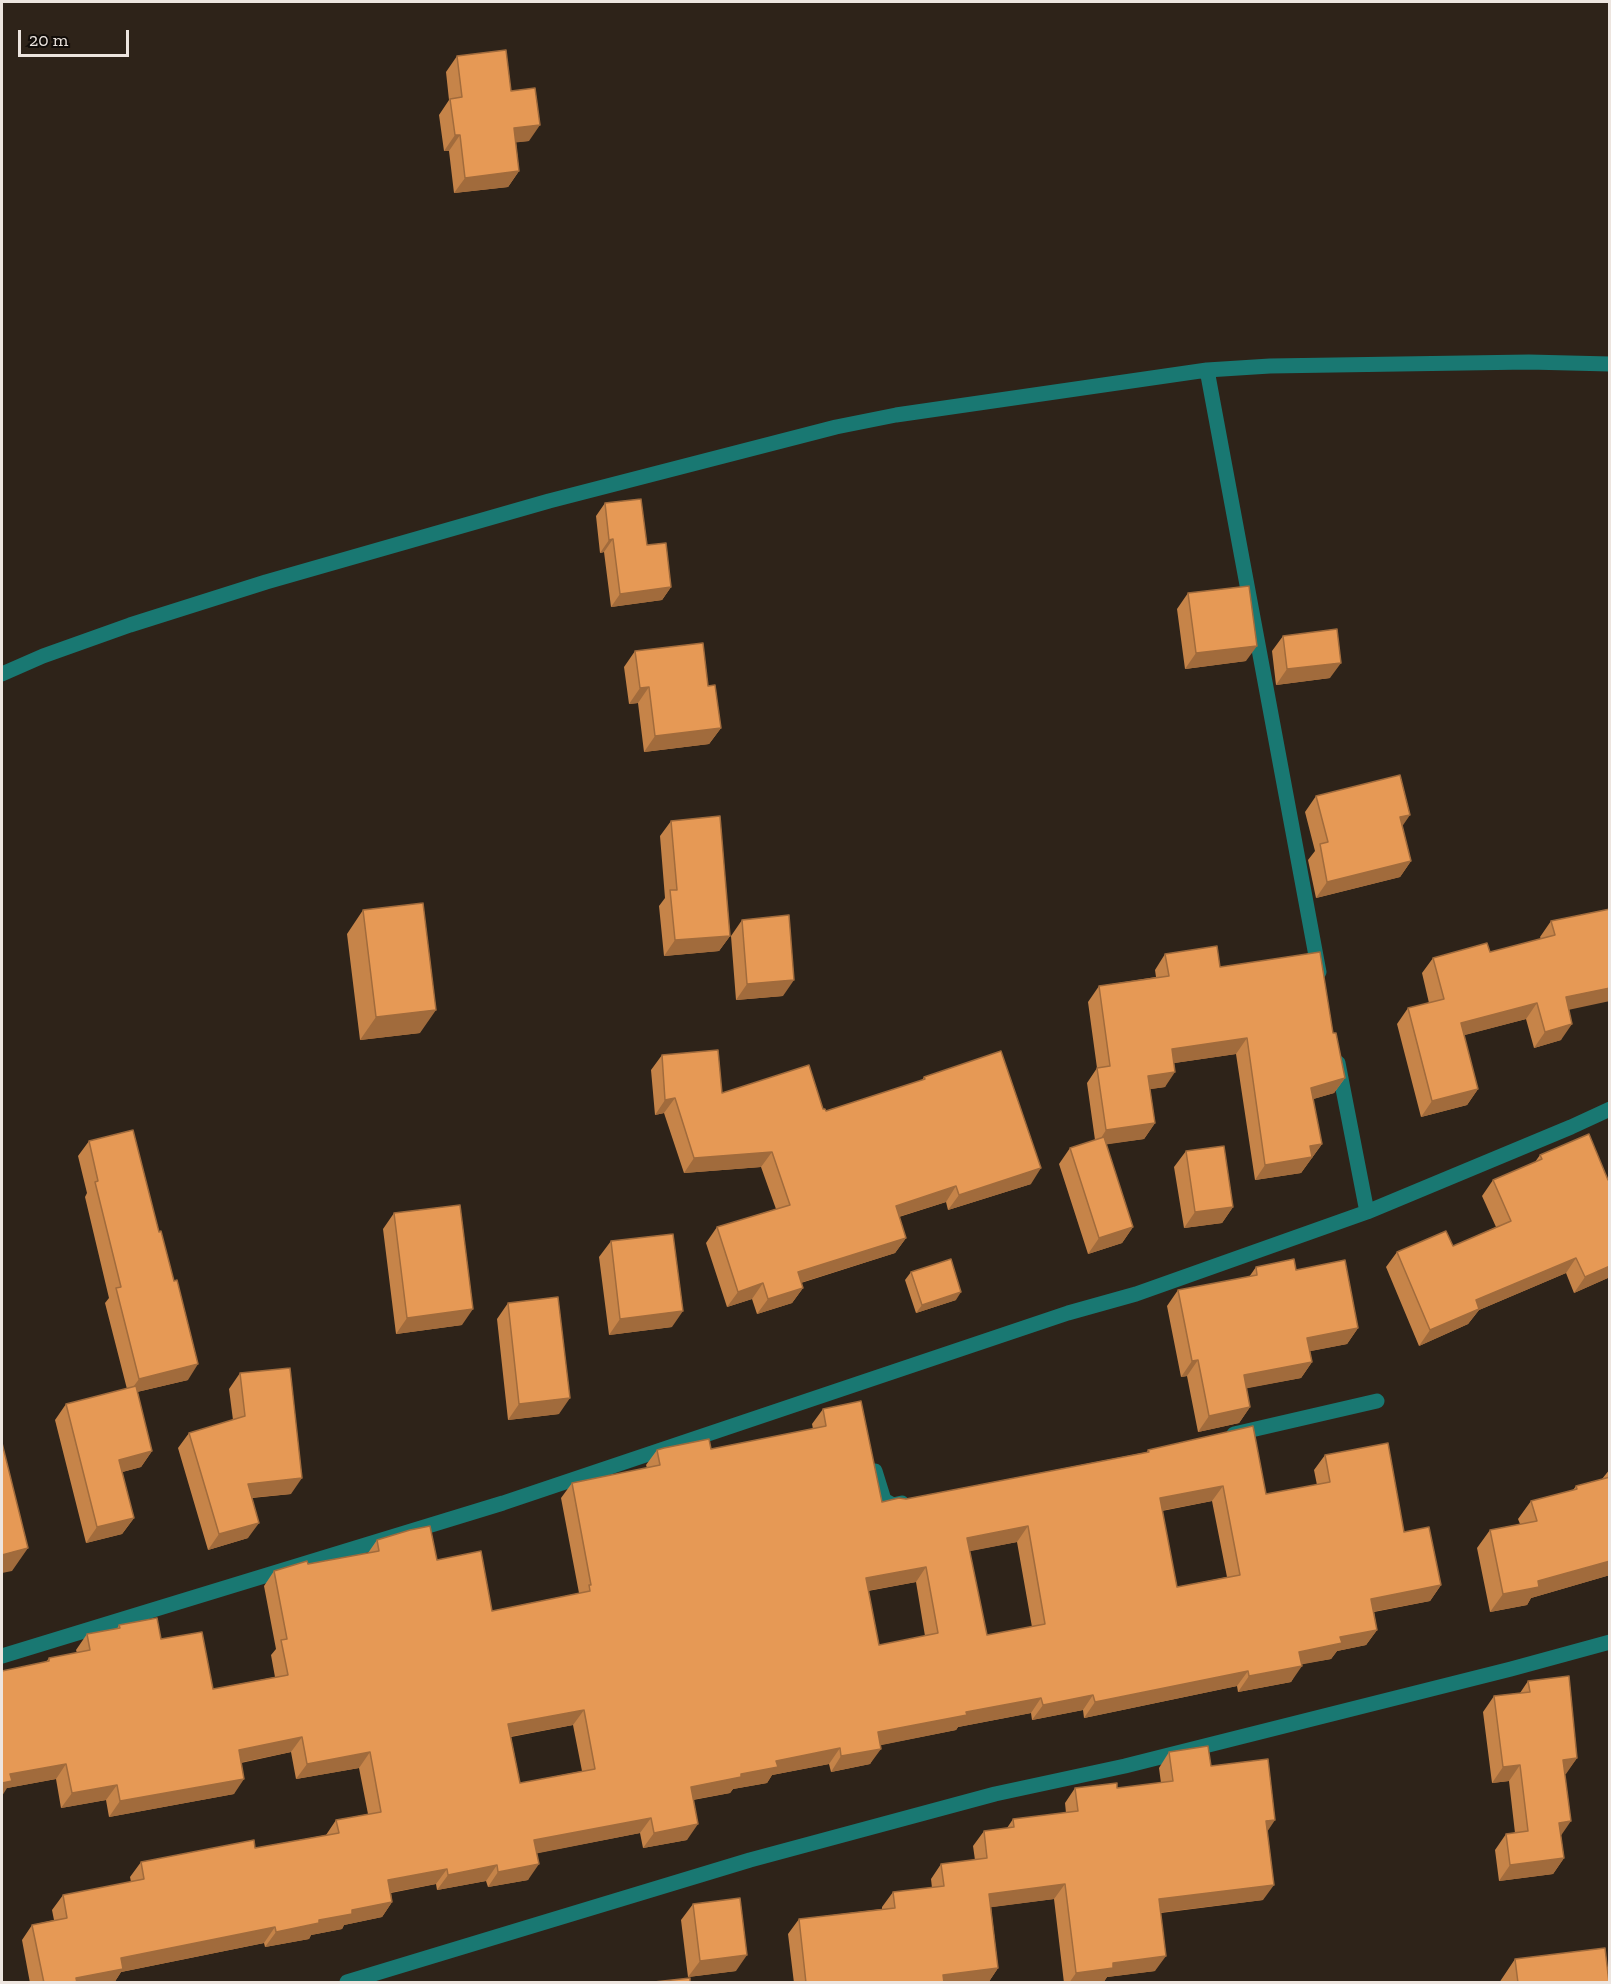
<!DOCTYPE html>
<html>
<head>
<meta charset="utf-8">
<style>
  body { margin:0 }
  #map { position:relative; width:1611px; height:1984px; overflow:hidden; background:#2e2319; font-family:"Zilla Slab",serif }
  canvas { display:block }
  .frame { position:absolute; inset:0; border:3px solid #ede5df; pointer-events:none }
  .scale { position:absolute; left:18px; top:30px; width:111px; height:27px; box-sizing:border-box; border:3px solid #ede5df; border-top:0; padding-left:8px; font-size:18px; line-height:21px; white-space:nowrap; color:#ede5df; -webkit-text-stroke:4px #120d09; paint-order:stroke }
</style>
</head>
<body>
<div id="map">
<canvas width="1611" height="1984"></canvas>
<div class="frame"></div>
<div class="scale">20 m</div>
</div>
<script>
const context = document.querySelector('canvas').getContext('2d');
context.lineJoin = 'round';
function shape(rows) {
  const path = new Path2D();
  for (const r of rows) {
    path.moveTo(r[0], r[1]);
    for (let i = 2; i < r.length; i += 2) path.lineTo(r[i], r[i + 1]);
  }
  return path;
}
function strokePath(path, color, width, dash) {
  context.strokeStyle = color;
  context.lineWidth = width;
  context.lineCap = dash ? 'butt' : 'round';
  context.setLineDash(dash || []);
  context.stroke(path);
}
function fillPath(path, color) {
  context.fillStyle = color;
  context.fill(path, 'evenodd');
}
const street = shape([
  [1207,370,1319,972],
  [2,674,43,656,130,625,266,582,549,501,836,427,896,415,1207,370,1270,366,1529,362,1610,364],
  [1338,1063,1367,1212],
  [1234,1434,1377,1401],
  [875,1471,884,1500,893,1505,902,1503],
  [2,1656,503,1503,1068,1313,1136,1294,1367,1212,1571,1127,1610,1109],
  [347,1982,750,1860,995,1794,1125,1766,1511,1669,1610,1642]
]);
const wall = shape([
  [457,56,511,91,529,141,516,142,519,171,508,187,454,193,449,151,444,151,439,115,449,100,446,72],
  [605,503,647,545,671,587,662,600,611,607,604,552,600,553,596,516],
  [1188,593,1246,661,1185,669,1177,609],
  [1283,636,1330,678,1276,685,1272,651],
  [635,651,708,686,721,728,709,744,644,752,638,703,629,704,624,667],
  [1316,796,1402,826,1411,861,1400,877,1316,898,1308,860,1315,851,1305,812],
  [671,821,730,936,719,951,664,956,659,906,665,898,660,836],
  [1610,909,1569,1010,1561,1040,1534,1048,1526,1019,1464,1035,1478,1089,1467,1105,1421,1117,1397,1024,1408,1008,1429,1003,1422,973,1433,958,1490,952,1541,939,1540,937,1551,921],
  [363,910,420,1033,360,1040,347,934],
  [742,920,783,996,736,1000,731,936],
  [1165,954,1220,967,1333,1033,1345,1078,1334,1093,1313,1099,1322,1144,1301,1173,1255,1180,1236,1054,1174,1063,1165,1087,1150,1089,1155,1123,1144,1139,1106,1144,1133,1227,1122,1243,1088,1254,1059,1164,1070,1148,1095,1140,1087,1083,1097,1068,1088,1002,1099,986,1156,977,1155,970],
  [662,1055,722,1093,823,1109,826,1111,922,1080,924,1077,1031,1184,948,1210,946,1202,899,1217,906,1238,895,1253,801,1283,803,1288,792,1303,757,1314,752,1299,727,1307,706,1243,717,1227,776,1209,761,1167,684,1173,664,1113,655,1115,651,1070],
  [89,1141,188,1380,137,1392,152,1451,141,1467,122,1472,134,1518,122,1534,86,1543,55,1420,66,1404,127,1389,105,1303,109,1298,85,1197,87,1193,78,1156],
  [1186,1151,1233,1207,1222,1223,1184,1228,1174,1167],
  [1540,1155,1610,1277,1574,1293,1566,1273,1479,1310,1468,1324,1419,1346,1386,1267,1397,1252,1453,1246,1496,1227,1482,1196,1493,1180,1535,1162],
  [394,1213,462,1325,396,1334,383,1229],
  [611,1241,672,1327,609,1335,599,1257],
  [1256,1267,1296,1270,1358,1328,1347,1344,1310,1351,1312,1362,1301,1378,1246,1388,1250,1407,1239,1423,1198,1432,1187,1376,1181,1377,1167,1306,1178,1290,1249,1277],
  [911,1272,956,1300,916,1313,905,1280],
  [508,1303,559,1414,508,1420,497,1319],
  [240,1373,291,1494,252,1498,248,1538,208,1550,178,1448,189,1433,233,1420,229,1389],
  [823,1409,882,1502,906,1499,1147,1452,1148,1450,1266,1494,1317,1485,1314,1470,1325,1455,1404,1532,1441,1585,1430,1601,1374,1612,1377,1630,1366,1645,1337,1651,1331,1659,1301,1664,1291,1682,1238,1692,1237,1686,1084,1718,1083,1710,1032,1720,1031,1713,958,1727,956,1730,880,1745,870,1764,831,1772,829,1764,772,1775,767,1783,733,1789,730,1793,693,1800,687,1840,643,1848,640,1833,537,1853,528,1880,488,1887,486,1881,437,1890,436,1884,391,1893,392,1902,382,1917,344,1925,342,1929,311,1935,309,1939,265,1947,264,1943,121,1972,114,1983,30,1983,22,1940,32,1925,54,1920,52,1910,63,1895,131,1882,130,1877,141,1862,255,1848,326,1835,336,1820,368,1814,359,1768,296,1779,291,1752,241,1763,234,1794,109,1817,106,1800,61,1808,56,1779,7,1788,46,1662,49,1658,77,1653,76,1650,87,1634,117,1629,119,1625,161,1639,213,1689,275,1677,271,1655,276,1649,264,1586,274,1571,368,1553,377,1540,437,1560,492,1611,579,1593,561,1498,572,1483,647,1468,646,1465,657,1450,711,1449,813,1429,812,1424],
  [1212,1501,1227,1577,1177,1587,1162,1511],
  [1017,1542,1032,1627,987,1635,969,1551],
  [916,1582,925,1636,879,1645,868,1591],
  [573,1725,582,1771,520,1783,511,1737],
  [1610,1469,1610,1575,1531,1598,1527,1605,1490,1612,1477,1548,1490,1530,1520,1524,1518,1519,1531,1501,1573,1490,1576,1486,1602,1479],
  [1528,1681,1577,1758,1565,1774,1561,1836,1564,1858,1553,1874,1499,1881,1495,1850,1506,1834,1515,1833,1509,1781,1492,1783,1483,1712,1494,1696,1520,1693],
  [1169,1752,1211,1766,1267,1831,1263,1900,1161,1913,1155,1971,1107,1977,1103,1983,1064,1983,1054,1899,991,1907,998,1968,988,1983,794,1983,788,1934,799,1919,882,1909,882,1907,893,1892,932,1888,931,1879,941,1864,975,1860,973,1846,984,1831,1007,1828,1013,1819,1066,1813,1065,1803,1075,1788,1117,1788,1161,1783,1159,1768],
  [693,1904,736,1971,688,1977,681,1920],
  [1515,1959,1609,1983,1499,1983]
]);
const shadedWall = shape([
  [540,125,529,141,503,144,514,128],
  [455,135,460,135,449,151,444,151],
  [519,171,508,187,454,193,465,178],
  [613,539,604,552,600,553,609,540],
  [671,587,662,600,611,607,620,594],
  [1257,646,1246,661,1185,669,1196,653],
  [1341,663,1330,678,1276,685,1287,669],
  [649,687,638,703,629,704,640,688],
  [721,728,709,744,644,752,655,736],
  [1410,815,1399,831,1400,817],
  [1411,861,1400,877,1316,898,1327,882],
  [730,936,719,951,664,956,675,940],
  [794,980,783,996,736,1000,747,984],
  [1610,988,1610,1001,1554,1013,1566,997],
  [1537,1003,1526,1019,1450,1039,1461,1023],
  [436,1010,420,1033,360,1040,376,1017],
  [1572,1024,1561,1040,1534,1048,1545,1032],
  [1247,1038,1236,1054,1161,1065,1172,1049],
  [1175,1072,1165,1087,1138,1091,1148,1076],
  [1345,1078,1334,1093,1300,1103,1311,1088],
  [1478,1089,1467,1105,1421,1117,1432,1101],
  [675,1098,664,1113,655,1115,665,1100],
  [1155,1123,1144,1139,1096,1146,1106,1130],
  [1322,1144,1301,1173,1255,1180,1265,1165,1310,1146],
  [772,1152,761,1167,684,1173,694,1158],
  [1041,1168,1031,1184,948,1210,959,1195],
  [956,1186,946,1202,885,1221,896,1206],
  [1233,1207,1222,1223,1184,1228,1195,1212],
  [1133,1227,1122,1243,1088,1254,1099,1238],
  [906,1238,895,1253,787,1287,798,1272],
  [1576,1258,1566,1273,1479,1310,1468,1324,1419,1346,1430,1330,1476,1300],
  [1610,1266,1610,1277,1574,1293,1585,1277],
  [763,1283,752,1299,727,1307,738,1292],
  [803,1288,792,1303,757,1314,768,1299],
  [961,1292,956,1300,916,1313,922,1305],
  [473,1309,462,1325,396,1334,407,1318],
  [683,1311,672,1327,609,1335,620,1319],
  [1358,1328,1347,1344,1296,1354,1307,1338],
  [1198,1360,1187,1376,1181,1377,1192,1361],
  [1312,1362,1301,1378,1233,1391,1244,1375],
  [198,1364,188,1380,128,1394,139,1379],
  [570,1398,559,1414,508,1420,519,1404],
  [1250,1407,1239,1423,1198,1432,1209,1416],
  [152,1451,141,1467,108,1476,119,1460],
  [302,1478,291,1494,237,1499,248,1484],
  [1223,1486,1212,1501,1149,1513,1160,1498],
  [134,1518,122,1534,86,1543,97,1527],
  [259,1523,248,1538,208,1550,219,1534],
  [1028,1526,1017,1542,956,1554,967,1538],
  [28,1548,12,1571,2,1573,2,1555],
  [1610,1561,1610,1575,1531,1598,1527,1605,1490,1612,1503,1594,1538,1581],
  [926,1567,916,1582,855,1593,866,1578],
  [1441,1585,1430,1601,1361,1614,1371,1599],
  [1377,1630,1366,1645,1337,1651,1331,1659,1288,1667,1299,1652,1340,1637],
  [1302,1666,1291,1682,1238,1692,1249,1676],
  [1248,1671,1237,1686,1084,1718,1095,1702],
  [1093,1695,1083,1710,1032,1720,1043,1705],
  [1041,1698,1031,1713,958,1727,956,1730,867,1748,878,1732,966,1712],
  [584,1710,573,1725,497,1739,508,1724],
  [302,1737,291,1752,228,1765,239,1750],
  [840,1748,829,1764,772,1775,767,1783,733,1789,730,1793,680,1802,691,1787,741,1774,776,1761],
  [881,1749,870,1764,831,1772,841,1756],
  [370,1752,359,1768,296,1779,307,1764],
  [1577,1758,1566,1774,1552,1775,1563,1760],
  [66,1764,56,1779,7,1788,2,1796,2,1783,10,1774],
  [1520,1765,1509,1781,1492,1783,1503,1767],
  [244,1779,234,1794,109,1817,120,1801],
  [117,1785,106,1800,61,1808,72,1793],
  [651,1818,640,1833,524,1856,534,1840],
  [1275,1820,1265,1835,1266,1821],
  [1571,1821,1560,1837,1559,1823],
  [698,1824,687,1840,643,1848,654,1833],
  [1564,1858,1553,1874,1499,1881,1510,1865],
  [539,1864,528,1880,488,1887,498,1872],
  [497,1865,486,1881,437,1890,448,1875],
  [447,1869,436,1884,377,1895,388,1880],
  [1065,1884,1054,1899,978,1909,989,1894],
  [1274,1885,1263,1900,1148,1914,1159,1899],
  [392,1902,382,1917,344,1925,342,1929,311,1935,309,1939,265,1947,276,1932,352,1910],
  [275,1927,264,1943,121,1972,114,1983,73,1983,76,1978,121,1958],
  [747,1955,736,1971,688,1977,700,1961],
  [1166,1956,1155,1971,1107,1977,1103,1983,1069,1983,1076,1973,1113,1963],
  [998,1968,988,1983,938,1983,943,1975]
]);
const building = shape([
  [506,50,511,91,535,88,540,125,514,128,519,171,465,178,460,135,455,135,450,99,462,97,457,56,506,50],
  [641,499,647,545,666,543,671,587,620,594,613,539,609,540,605,503,641,499],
  [1249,586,1257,646,1196,653,1188,593,1249,586],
  [1337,629,1341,663,1287,669,1283,636,1337,629],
  [703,643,708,686,715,685,721,728,655,736,649,687,640,688,635,651,703,643],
  [1400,775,1410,815,1400,817,1411,861,1327,882,1320,844,1328,842,1316,796,1400,775],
  [720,816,730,936,675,940,670,890,677,890,671,821,720,816],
  [423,903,436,1010,376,1017,363,910,423,903],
  [1610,909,1610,988,1566,997,1572,1024,1545,1032,1537,1003,1461,1023,1478,1089,1432,1101,1408,1008,1444,999,1433,958,1487,943,1490,952,1555,935,1551,921,1610,909],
  [789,915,794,980,747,984,742,920,789,915],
  [1217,946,1220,967,1320,952,1333,1033,1336,1033,1345,1078,1311,1088,1322,1144,1310,1146,1312,1157,1265,1165,1247,1038,1172,1049,1175,1072,1148,1076,1155,1123,1106,1130,1097,1068,1110,1066,1099,986,1169,976,1165,954,1217,946],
  [718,1050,722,1093,809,1065,823,1109,825,1109,826,1111,925,1079,924,1077,1001,1051,1041,1168,959,1195,956,1186,896,1206,906,1238,798,1272,803,1288,768,1299,763,1283,738,1292,717,1227,790,1205,772,1152,694,1158,675,1098,665,1100,662,1055,718,1050],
  [133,1130,159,1232,161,1231,174,1281,177,1280,198,1364,139,1379,116,1288,121,1287,95,1182,98,1181,89,1141,133,1130],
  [1589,1134,1608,1180,1610,1180,1610,1266,1585,1277,1576,1258,1476,1300,1479,1309,1430,1330,1397,1252,1446,1231,1453,1246,1511,1221,1493,1180,1542,1159,1540,1155,1589,1134],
  [1104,1137,1133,1227,1099,1238,1070,1148,1104,1137],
  [1224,1146,1233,1207,1195,1212,1186,1151,1224,1146],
  [460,1205,473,1309,407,1318,394,1213,460,1205],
  [673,1234,683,1311,620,1319,611,1241,673,1234],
  [951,1259,961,1292,922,1305,911,1272,951,1259],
  [1294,1259,1296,1270,1345,1260,1358,1328,1307,1338,1312,1362,1244,1375,1250,1407,1209,1416,1198,1360,1192,1361,1178,1290,1257,1275,1256,1267,1294,1259],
  [558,1297,570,1398,519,1404,508,1303,558,1297],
  [290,1368,302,1478,248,1484,259,1523,219,1534,189,1433,245,1416,240,1373,290,1368],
  [136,1386,152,1451,119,1460,134,1518,97,1527,66,1404,136,1386],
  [861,1401,882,1502,899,1498,906,1499,1149,1452,1148,1450,1253,1426,1266,1494,1330,1482,1325,1455,1388,1443,1404,1532,1429,1527,1441,1585,1371,1599,1377,1630,1340,1637,1342,1643,1299,1652,1302,1666,1249,1676,1248,1671,1095,1702,1093,1695,1043,1705,1041,1698,966,1712,967,1715,878,1732,881,1749,841,1756,840,1748,776,1761,778,1767,741,1774,741,1777,691,1787,698,1824,654,1833,651,1818,534,1840,539,1864,498,1872,497,1865,448,1875,447,1869,388,1880,392,1902,352,1910,352,1914,319,1920,319,1923,276,1932,275,1927,121,1958,123,1969,76,1978,77,1983,44,1983,32,1925,67,1918,63,1895,144,1879,141,1862,254,1840,255,1848,339,1833,336,1820,381,1812,370,1752,307,1764,302,1737,239,1750,244,1779,120,1801,117,1785,72,1793,66,1764,10,1774,12,1781,2,1783,2,1671,49,1661,49,1658,90,1650,87,1634,120,1628,119,1625,157,1618,161,1639,202,1632,213,1689,288,1675,281,1640,287,1639,274,1571,307,1561,308,1564,379,1551,377,1540,410,1530,430,1526,437,1560,481,1551,492,1611,590,1591,589,1585,591,1585,572,1483,660,1465,657,1450,664,1448,709,1439,711,1449,826,1426,823,1409,861,1401],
  [1223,1486,1240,1575,1177,1587,1160,1498,1223,1486],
  [1028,1526,1045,1624,987,1635,967,1538,1028,1526],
  [926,1567,938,1633,879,1645,866,1578,926,1567],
  [584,1710,595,1769,520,1783,508,1724,584,1710],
  [2,1443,28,1548,2,1555,2,1443],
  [1610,1477,1610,1561,1538,1581,1539,1587,1503,1594,1490,1530,1537,1521,1531,1501,1577,1489,1576,1486,1610,1477],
  [1569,1676,1577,1758,1563,1760,1571,1821,1559,1823,1564,1858,1510,1865,1506,1834,1528,1831,1520,1765,1503,1767,1494,1696,1530,1692,1528,1681,1569,1676],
  [1208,1746,1211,1766,1268,1759,1275,1820,1266,1821,1274,1885,1159,1899,1166,1956,1113,1963,1113,1968,1076,1973,1065,1884,989,1894,998,1968,943,1975,944,1983,806,1983,799,1919,895,1908,893,1892,944,1886,941,1864,987,1858,984,1831,1014,1827,1013,1819,1078,1811,1075,1788,1117,1783,1117,1788,1173,1781,1169,1752,1208,1746],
  [740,1898,747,1955,700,1961,693,1904,740,1898],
  [1605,1948,1609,1983,1518,1983,1515,1959,1605,1948],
  [690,1978,690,1983,654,1982,690,1978]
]);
strokePath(street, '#197872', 15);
fillPath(wall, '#c68449');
fillPath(shadedWall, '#a16b3c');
fillPath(building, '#e69955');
strokePath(building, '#a16b3c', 1.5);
</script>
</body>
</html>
